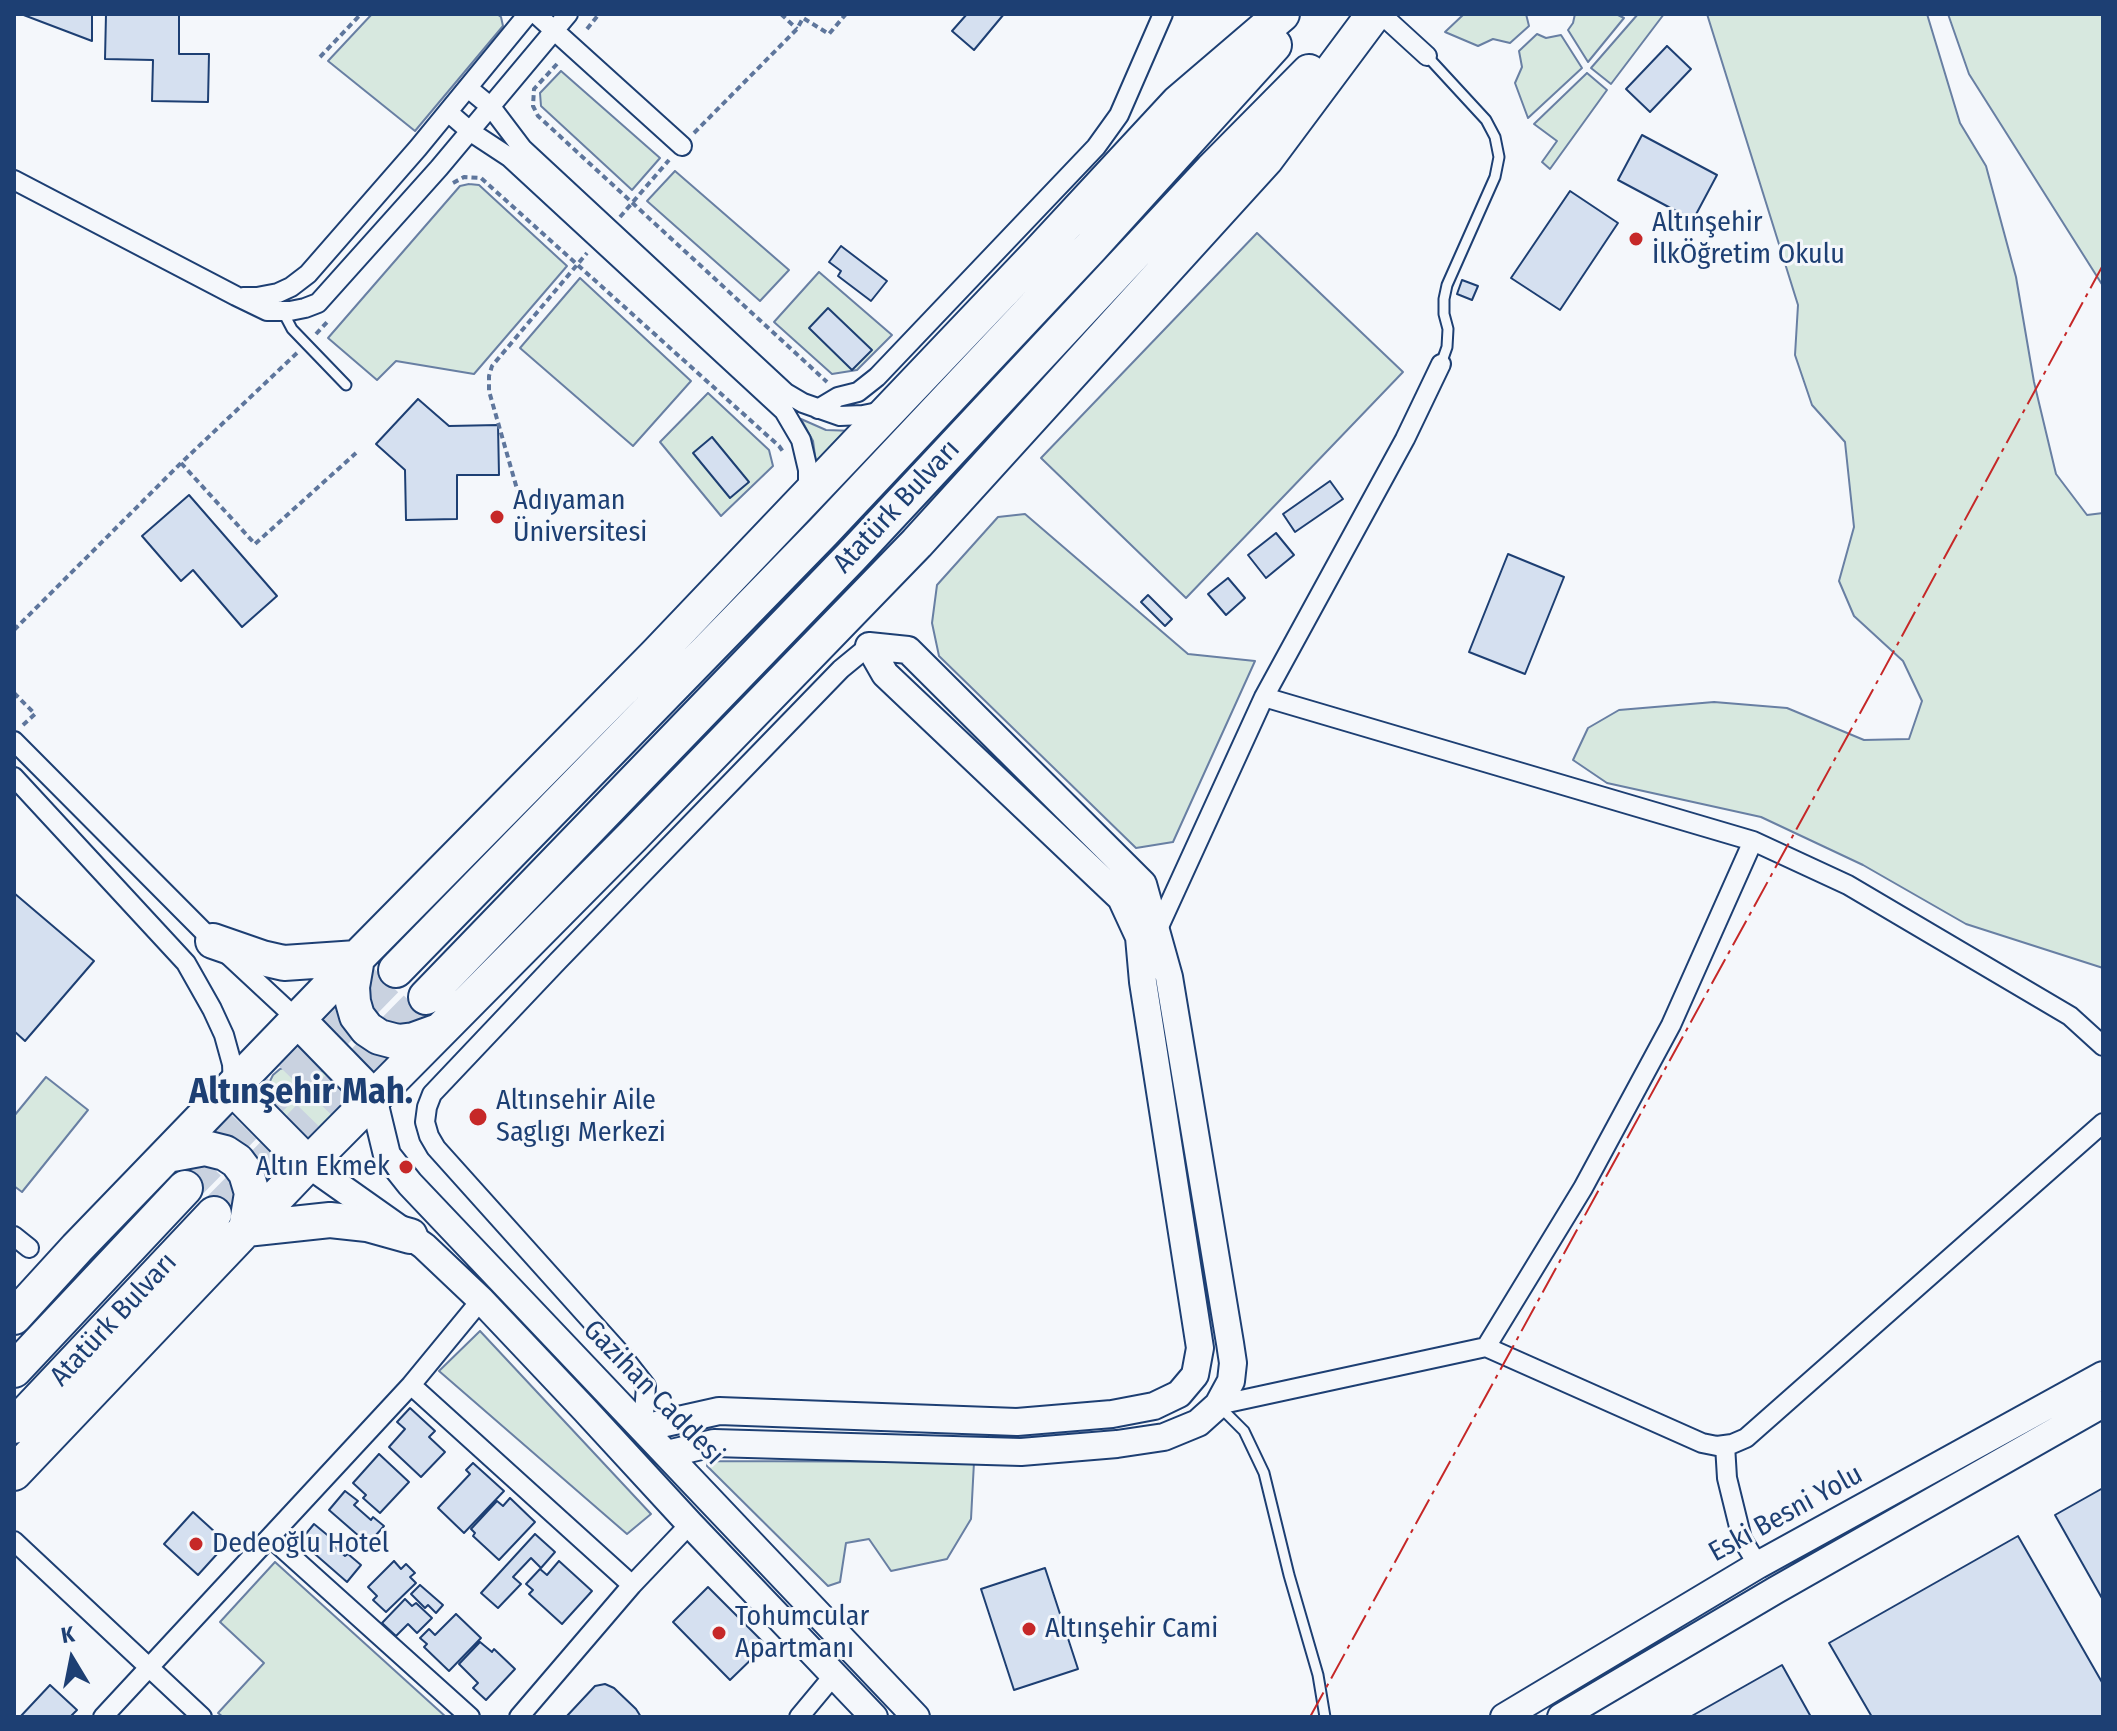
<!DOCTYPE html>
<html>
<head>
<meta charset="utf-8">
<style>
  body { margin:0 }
  #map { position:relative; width:2117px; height:1731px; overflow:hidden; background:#f4f7fb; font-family:"Fira Sans Condensed",sans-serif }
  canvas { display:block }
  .frame { position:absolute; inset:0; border:16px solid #1d3f73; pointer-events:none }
  .north { position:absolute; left:32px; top:1619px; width:80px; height:80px; -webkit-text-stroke:6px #f4f7fb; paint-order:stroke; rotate:350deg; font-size:22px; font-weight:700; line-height:32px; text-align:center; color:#1d3f73 }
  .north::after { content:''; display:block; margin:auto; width:28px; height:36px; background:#1d3f73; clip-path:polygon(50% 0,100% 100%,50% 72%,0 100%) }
</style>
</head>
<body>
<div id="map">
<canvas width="2117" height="1731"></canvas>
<div class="frame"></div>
<div class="north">K</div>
</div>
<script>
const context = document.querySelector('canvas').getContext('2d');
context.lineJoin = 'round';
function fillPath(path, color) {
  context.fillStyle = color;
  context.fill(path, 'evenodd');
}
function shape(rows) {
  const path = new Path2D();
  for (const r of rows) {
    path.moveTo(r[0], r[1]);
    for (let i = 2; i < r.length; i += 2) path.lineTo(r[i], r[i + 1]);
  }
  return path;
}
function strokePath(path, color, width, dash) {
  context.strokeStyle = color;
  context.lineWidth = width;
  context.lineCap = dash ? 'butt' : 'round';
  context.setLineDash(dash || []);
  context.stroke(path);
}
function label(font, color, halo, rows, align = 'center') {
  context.font = font + ' "Fira Sans Condensed",sans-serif';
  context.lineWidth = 6;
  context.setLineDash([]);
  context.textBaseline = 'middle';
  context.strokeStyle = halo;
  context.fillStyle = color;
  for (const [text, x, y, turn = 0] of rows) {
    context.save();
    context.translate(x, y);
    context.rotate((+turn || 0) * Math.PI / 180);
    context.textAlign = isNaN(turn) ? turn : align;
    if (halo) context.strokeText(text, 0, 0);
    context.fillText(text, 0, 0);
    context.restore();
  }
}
const green = shape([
  [372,14,497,14,501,17,503,26,415,131,328,61,372,14],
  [1464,14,1526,14,1529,26,1510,43,1493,39,1478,46,1445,32,1464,14],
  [1575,14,1616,14,1624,18,1588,62,1568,30,1573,23,1575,14],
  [1638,14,1664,14,1611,84,1591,68,1638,14],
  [1707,14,1927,14,1960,123,1986,166,2016,277,2034,382,2056,474,2087,515,2103,513,2103,968,1966,924,1863,865,1761,817,1607,783,1573,760,1588,728,1619,710,1714,702,1787,708,1864,740,1909,739,1922,701,1903,661,1854,616,1839,581,1854,527,1845,442,1812,405,1795,355,1798,305,1707,14],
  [1948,14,2103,14,2103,286,1969,74,1948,14],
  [1537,34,1546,38,1561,35,1582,68,1528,118,1515,83,1522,67,1519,51,1537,34],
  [561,71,660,158,632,190,541,106,540,93,561,71],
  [1587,73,1607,90,1550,169,1542,162,1557,141,1534,124,1587,73],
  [675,171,789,270,760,301,647,201,675,171],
  [469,184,479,185,567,266,474,374,396,361,377,380,328,338,460,186,469,184],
  [1257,233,1403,372,1186,598,1041,458,1257,233],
  [819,272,892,335,857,370,832,374,774,322,819,272],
  [580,278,691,381,633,446,520,348,580,278],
  [708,393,769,450,773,466,721,516,660,442,708,393],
  [801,419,826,430,855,431,817,470,813,441,801,419],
  [1025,514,1188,654,1255,661,1173,842,1136,848,939,656,932,623,937,585,998,517,1025,514],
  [298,1063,308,1064,325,1072,331,1079,337,1097,333,1116,321,1130,302,1136,264,1102,264,1093,273,1075,280,1069,298,1063],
  [46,1077,88,1110,22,1192,14,1186,14,1116,46,1077],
  [480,1331,651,1514,627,1534,439,1371,480,1331],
  [708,1461,974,1462,971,1519,947,1559,891,1571,869,1539,846,1543,840,1582,828,1586,707,1466,708,1461],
  [275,1562,446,1717,223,1717,218,1713,264,1663,220,1622,275,1562]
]);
const building = shape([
  [21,14,92,14,92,41,42,22,21,14],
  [106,14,179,14,179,54,209,54,208,102,152,101,153,60,105,59,106,14],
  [967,14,1004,14,974,50,952,31,967,14],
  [1667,46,1691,69,1650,112,1626,89,1667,46],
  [1642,135,1717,175,1693,220,1618,180,1642,135],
  [1570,191,1618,223,1560,310,1511,278,1570,191],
  [841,246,887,281,871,301,838,276,841,271,829,262,841,246],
  [1462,280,1478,286,1472,300,1457,294,1462,280],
  [828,308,872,350,852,370,809,328,828,308],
  [418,399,449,426,498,425,499,475,457,475,457,519,406,520,405,470,376,444,418,399],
  [712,437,749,482,730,498,693,453,712,437],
  [1330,481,1343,499,1295,532,1283,514,1330,481],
  [189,495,277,596,242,627,193,570,181,581,142,536,189,495],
  [1276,533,1294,555,1266,578,1248,555,1276,533],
  [1508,554,1564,577,1525,674,1469,652,1508,554],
  [1228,578,1245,598,1226,615,1208,594,1228,578],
  [1148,595,1172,619,1165,626,1141,602,1148,595],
  [14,893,94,961,25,1041,14,1031,14,893],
  [410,1408,435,1431,429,1437,445,1452,421,1477,389,1447,405,1429,397,1422,410,1408],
  [379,1454,409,1482,380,1513,363,1498,366,1495,353,1483,379,1454],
  [473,1463,504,1491,464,1533,438,1508,470,1474,466,1470,473,1463],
  [2103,1488,2103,1600,2055,1515,2103,1488],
  [345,1491,358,1501,354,1505,371,1520,373,1517,384,1526,368,1544,329,1510,345,1491],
  [510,1498,535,1522,499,1560,473,1536,475,1533,471,1529,497,1501,503,1506,510,1498],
  [193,1512,227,1543,198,1575,164,1544,193,1512],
  [314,1524,331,1538,328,1541,345,1556,348,1554,361,1565,347,1582,300,1541,314,1524],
  [535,1534,555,1552,541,1568,531,1558,513,1577,521,1584,498,1608,481,1593,535,1534],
  [2018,1536,2103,1684,2103,1717,1872,1717,1829,1643,2018,1536],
  [394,1561,401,1569,406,1564,415,1573,410,1577,416,1583,386,1612,373,1600,377,1596,368,1587,394,1561],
  [559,1561,592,1591,562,1624,529,1594,533,1590,526,1584,540,1569,547,1575,559,1561],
  [1045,1568,1078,1669,1014,1690,981,1589,1045,1568],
  [420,1585,443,1605,436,1613,428,1605,425,1608,411,1594,420,1585],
  [708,1587,766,1645,730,1680,673,1622,708,1587],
  [405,1599,412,1606,416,1603,432,1618,417,1633,408,1624,396,1636,382,1623,405,1599],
  [456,1614,481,1638,449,1671,424,1647,427,1644,420,1638,429,1629,435,1635,456,1614],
  [480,1642,492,1652,494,1649,515,1669,486,1700,473,1688,478,1683,459,1664,480,1642],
  [1782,1665,1811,1717,1690,1717,1782,1665],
  [605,1684,614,1688,636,1709,641,1717,566,1717,595,1686,605,1684],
  [50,1685,77,1710,70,1717,20,1717,50,1685]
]);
const highwayTunnel = shape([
  [185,1188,396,970],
  [214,1214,426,997]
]);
const path = shape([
  [781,14,797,29],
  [587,29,599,14],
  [320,57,361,14],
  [557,64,534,89,533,106,538,116,827,382],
  [694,133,797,29,803,18,829,34,846,14],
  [453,183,464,177,481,178,779,446,784,453],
  [620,217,669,160],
  [316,334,329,320],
  [181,463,255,544,356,453],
  [519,496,489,391,489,376,492,366,587,253],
  [14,630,181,463,298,352],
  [14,693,35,714,23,725]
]);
const lane = shape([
  [1427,56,1486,120,1495,137,1499,157,1495,177,1447,285,1444,299,1444,314,1448,329,1447,347,1441,364],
  [283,312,292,329,346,385],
  [1220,1407,1244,1431,1264,1473,1289,1575,1318,1675,1325,1717]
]);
const street = shape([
  [536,14,682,146],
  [1381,14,1427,56],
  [468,88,491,107,522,148,786,393,803,403,840,416,863,415,883,411],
  [448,112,471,132,509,157,784,411,801,440,808,470,808,492],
  [14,180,236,296,267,311,290,311,305,308,318,303,439,168,568,14],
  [243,297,257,297,278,293,291,287,308,274,418,148,528,14],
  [818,409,838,397,858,392,877,377,1096,147,1119,115,1163,14],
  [1264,697,1753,841,1848,885,2070,1016,2103,1046],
  [14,741,213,941,299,1021],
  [14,777,186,963,212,1009,224,1035,232,1064,233,1088],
  [1154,932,1157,931,1264,697,1405,439,1441,364],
  [14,1236,29,1248],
  [1486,1347,1702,1443,1717,1446,1732,1444,1746,1438,2103,1123],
  [411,1385,632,1585],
  [1218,1405,1486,1347,1583,1188,1671,1025,1753,841],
  [643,1428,646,1386,620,1353,436,1148,429,1136,425,1122,427,1107,432,1094,557,962,841,669,869,646],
  [1725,1445,1727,1478,1742,1539,1758,1565],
  [271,1538,470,1717],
  [14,1541,202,1717],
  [103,1717,411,1385,481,1300],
  [519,1717,632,1585,690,1524],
  [799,1717,834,1675]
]);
const secondary = shape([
  [373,1097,387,1155,410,1184,916,1717],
  [308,1164,424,1246,481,1300,585,1410,690,1524,874,1717],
  [643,1428,719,1411,1017,1422,1112,1414,1154,1406,1179,1394,1195,1375,1200,1348,1143,982,1139,937,1121,898,885,674,869,646],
  [667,1454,714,1443,1021,1452,1117,1444,1164,1437,1198,1423,1218,1405,1231,1381,1233,1363,1230,1343,1169,977,1143,884,908,650,869,646],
  [1504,1717,1758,1565,2103,1375],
  [1561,1717,1776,1590,2103,1404]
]);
const highway = shape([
  [213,941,262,958,284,963,357,958,352,987,353,1002,357,1016,367,1029,379,1037,398,1042,414,1040,439,1031],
  [396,970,823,532,1091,247,1274,45],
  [426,997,851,557,1212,170,1309,72],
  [299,1021,373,1097],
  [233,1088,308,1164],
  [167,1155,205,1148,225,1153,237,1161,246,1173,252,1193,246,1229,330,1220,367,1224,410,1236],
  [14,1317,77,1248,357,958,656,655,1037,255,1178,103,1282,14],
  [14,1370,185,1188],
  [14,1426,214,1214],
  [14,1473,308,1164,633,836,917,543,1266,159,1374,14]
]);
const power = shape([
  [1310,1717,1870,695,2103,265]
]);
const markers = [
  [1636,239,8,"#c62828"],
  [497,517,8,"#c62828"],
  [478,1117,10,"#c62828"],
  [406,1167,8,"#c62828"],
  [196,1544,8,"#c62828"],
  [1029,1629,8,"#c62828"],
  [719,1633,8,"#c62828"]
];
const poiNames = [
  ["Altınşehir",1652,223],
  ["İlkÖğretim Okulu",1652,255],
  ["Adıyaman",513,501],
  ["Üniversitesi",513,533],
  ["Altınsehir Aile",496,1101],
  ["Saglıgı Merkezi",496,1133],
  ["Altın Ekmek",390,1167,"right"],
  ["Dedeoğlu Hotel",212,1544],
  ["Tohumcular",735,1617],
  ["Apartmanı",735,1649],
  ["Altınşehir Cami",1045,1629]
];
const streetNames = [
  ["Atatürk Bulvarı",897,507,-47],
  ["Atatürk Bulvarı",114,1320,-47],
  ["Gazihan Caddesi",653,1393,46],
  ["Eski Besni Yolu",1786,1514,-29]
];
const districtNames = [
  ["Altınşehir Mah.",301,1093]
];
fillPath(green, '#d7e8df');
strokePath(green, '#687fa3', 2);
fillPath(building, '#d5e0f0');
strokePath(building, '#1d3f73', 2);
strokePath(highwayTunnel, '#c9d2e0', 34, [34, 17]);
strokePath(lane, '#1d3f73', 13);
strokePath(street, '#1d3f73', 22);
strokePath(secondary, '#1d3f73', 30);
strokePath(highway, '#1d3f73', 38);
strokePath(path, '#5e769c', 4, [6, 4]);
strokePath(lane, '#f4f7fb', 9);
strokePath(street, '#f4f7fb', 18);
strokePath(secondary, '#f4f7fb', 26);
strokePath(highway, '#f4f7fb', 34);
strokePath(power, '#c62828', 2, [28, 6, 4, 6]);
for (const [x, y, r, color] of markers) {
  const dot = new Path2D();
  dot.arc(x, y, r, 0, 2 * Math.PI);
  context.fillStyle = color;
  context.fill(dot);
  strokePath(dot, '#f4f7fb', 3);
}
label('28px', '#1d3f73', '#f4f7fb', poiNames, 'left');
label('28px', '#1d3f73', '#f4f7fb', streetNames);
label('bold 36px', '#1d3f73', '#f4f7fb', districtNames);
</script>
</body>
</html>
